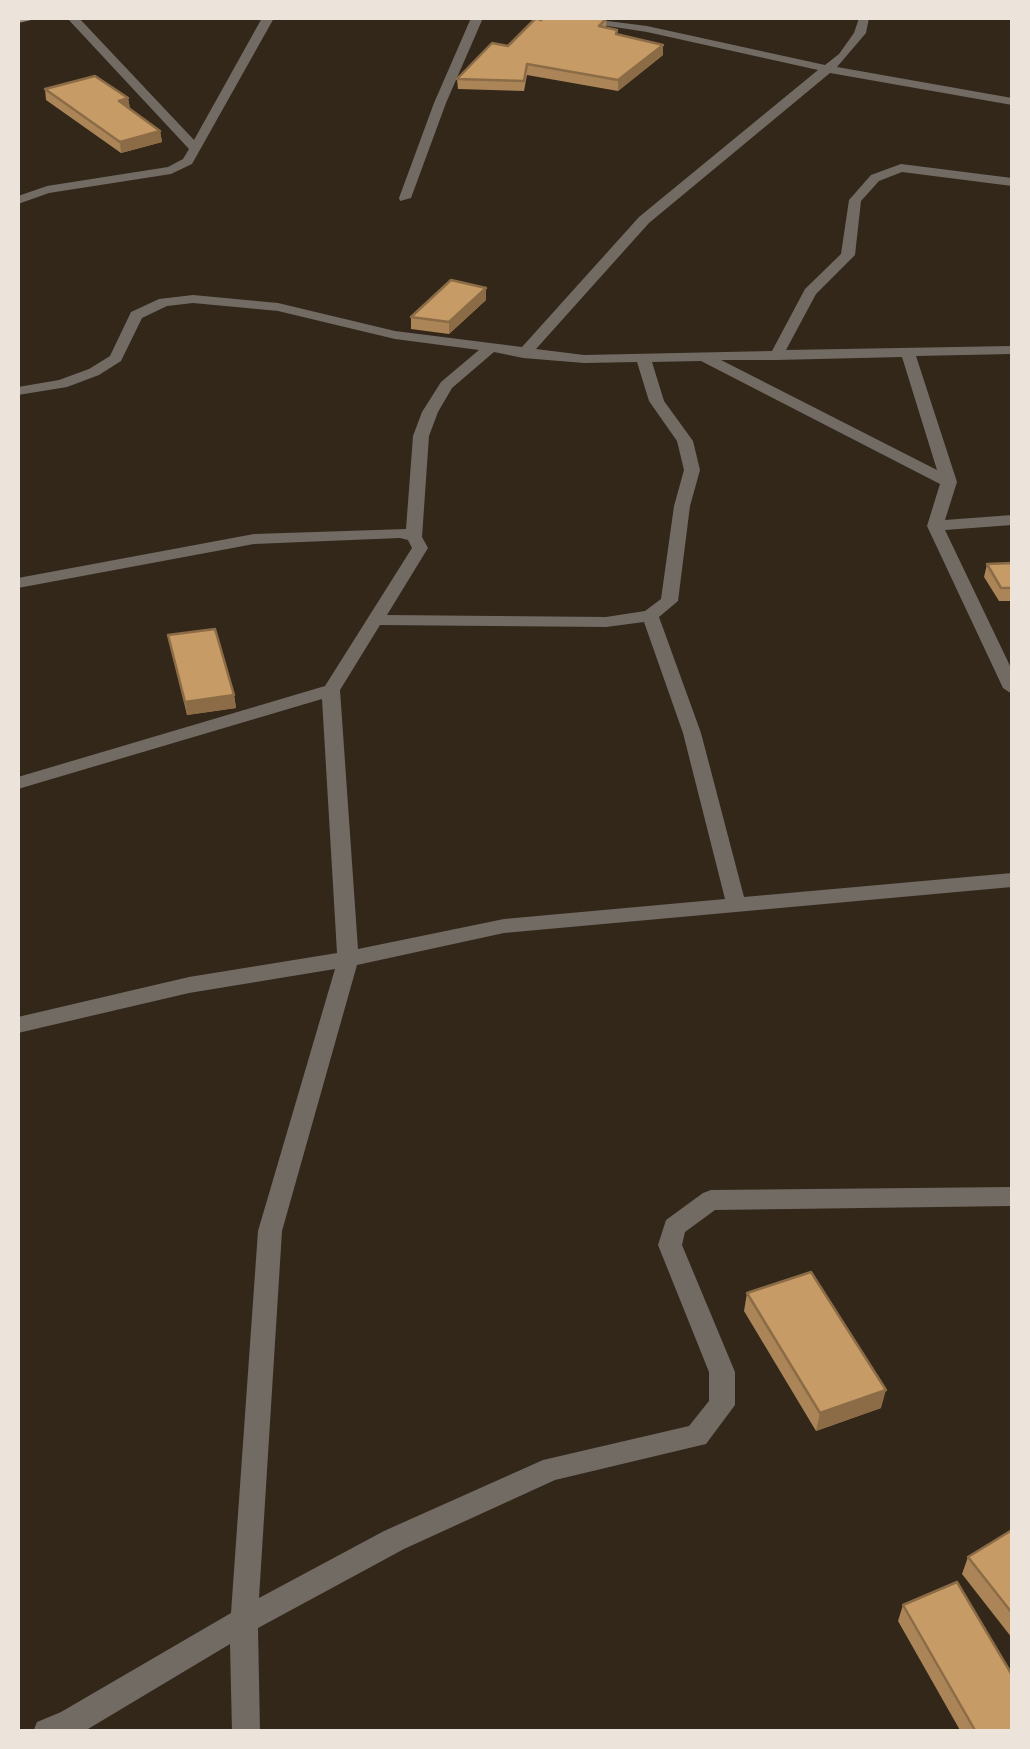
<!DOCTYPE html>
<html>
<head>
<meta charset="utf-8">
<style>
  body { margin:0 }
  #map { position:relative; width:1030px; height:1749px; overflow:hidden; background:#33271a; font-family:Cabin,sans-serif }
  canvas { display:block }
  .frame { position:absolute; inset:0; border:20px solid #ece4db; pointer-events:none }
</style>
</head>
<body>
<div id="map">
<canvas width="1030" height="1749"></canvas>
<div class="frame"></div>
</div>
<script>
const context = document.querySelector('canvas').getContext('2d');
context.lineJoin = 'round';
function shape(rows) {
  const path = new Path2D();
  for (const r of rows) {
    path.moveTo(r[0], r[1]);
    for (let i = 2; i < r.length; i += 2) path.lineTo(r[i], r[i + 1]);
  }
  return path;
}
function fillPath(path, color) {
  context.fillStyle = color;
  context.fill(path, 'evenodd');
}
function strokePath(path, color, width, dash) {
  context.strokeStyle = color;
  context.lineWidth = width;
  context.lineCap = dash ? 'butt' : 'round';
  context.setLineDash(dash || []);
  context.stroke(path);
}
const street = shape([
  [67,18,79,18,194,140,262,18,274,18,192,164,171,174,49,193,18,204,18,196,47,186,168,167,183,159,189,149,67,18],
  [471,18,483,18,446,103,411,198,400,201,399,198,434,103,471,18],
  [556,18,584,18,647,26,825,65,839,54,854,33,859,18,869,18,866,33,837,67,1012,98,1012,105,830,73,649,223,536,349,584,355,772,351,805,289,841,254,849,200,871,175,901,164,1012,178,1012,186,902,172,879,181,861,201,855,255,816,294,786,350,1012,346,1012,354,916,356,957,482,945,520,1012,515,1012,525,945,530,1012,670,1012,694,1003,688,927,526,940,484,701,361,652,362,664,401,693,441,700,470,690,506,678,601,659,617,701,733,744,897,1012,873,1012,887,504,933,357,965,282,1231,259,1598,384,1531,543,1460,689,1426,709,1401,709,1372,658,1245,666,1220,703,1193,711,1190,1012,1187,1012,1206,715,1210,685,1232,682,1245,735,1372,735,1405,706,1444,555,1480,404,1549,258,1628,260,1732,232,1732,230,1644,83,1732,33,1732,37,1722,61,1712,231,1613,258,1231,335,969,189,993,18,1033,18,1017,189,977,337,953,322,699,18,789,18,777,325,686,412,548,408,540,400,538,254,544,18,588,18,578,254,534,406,529,413,436,422,412,441,382,479,350,395,339,278,311,193,303,167,306,142,318,121,361,99,375,67,387,18,395,18,387,59,380,89,369,110,356,131,312,159,299,193,295,278,303,395,331,522,347,639,217,818,70,647,32,556,18],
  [494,352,523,358,584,363,637,362,649,401,677,441,684,470,674,506,661,599,645,611,606,617,387,615,428,548,422,537,429,436,438,412,452,388,494,352],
  [902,357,937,470,721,360,776,360,902,357],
  [644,622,683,733,725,899,504,919,358,949,340,690,380,625,606,627,644,622]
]);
const secondary = shape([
  [18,18,40,18,18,23,18,18]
]);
const wall = shape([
  [606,19,606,28,617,30,617,34,663,45,663,55,618,91,527,75,524,91,458,89,457,79,508,46,541,20],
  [45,89,128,98,130,109,160,131,162,142,121,153,46,100],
  [486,288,486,300,449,334,411,329,411,317],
  [1012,563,1012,601,999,601,984,577,987,564],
  [168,635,234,695,236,708,187,715],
  [747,1293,881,1408,816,1431,744,1311],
  [1012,1530,1012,1638,962,1574,968,1557],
  [903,1605,1012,1732,961,1732,898,1621]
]);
const shadedWall = shape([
  [663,45,663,55,618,91,618,80],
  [128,98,130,109,119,101],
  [160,131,162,142,121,153,120,142],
  [486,288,486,300,449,334,449,322],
  [234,695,236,708,187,715,185,702],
  [886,1390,881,1408,816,1431,820,1413]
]);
const building = shape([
  [536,18,541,20,543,18,596,18,606,19,599,26,617,30,616,34,663,45,618,80,527,64,524,81,457,79,492,43,508,46,536,18],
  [95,76,128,98,119,101,160,131,120,142,45,89,95,76],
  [451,280,486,288,449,322,411,317,451,280],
  [1012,563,1012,588,1001,588,987,564,1012,563],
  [215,629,234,695,185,702,168,635,215,629],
  [811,1272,886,1390,820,1413,747,1293,811,1272],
  [1012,1530,1012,1613,968,1557,1012,1530],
  [957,1582,1012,1675,1012,1730,1009,1732,976,1732,903,1605,957,1582]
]);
fillPath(street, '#716b64');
fillPath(secondary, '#9a9085');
fillPath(wall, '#ab8557');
fillPath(shadedWall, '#8b6c47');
fillPath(building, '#c79b65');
strokePath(building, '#8b6c47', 2.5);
</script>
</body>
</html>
